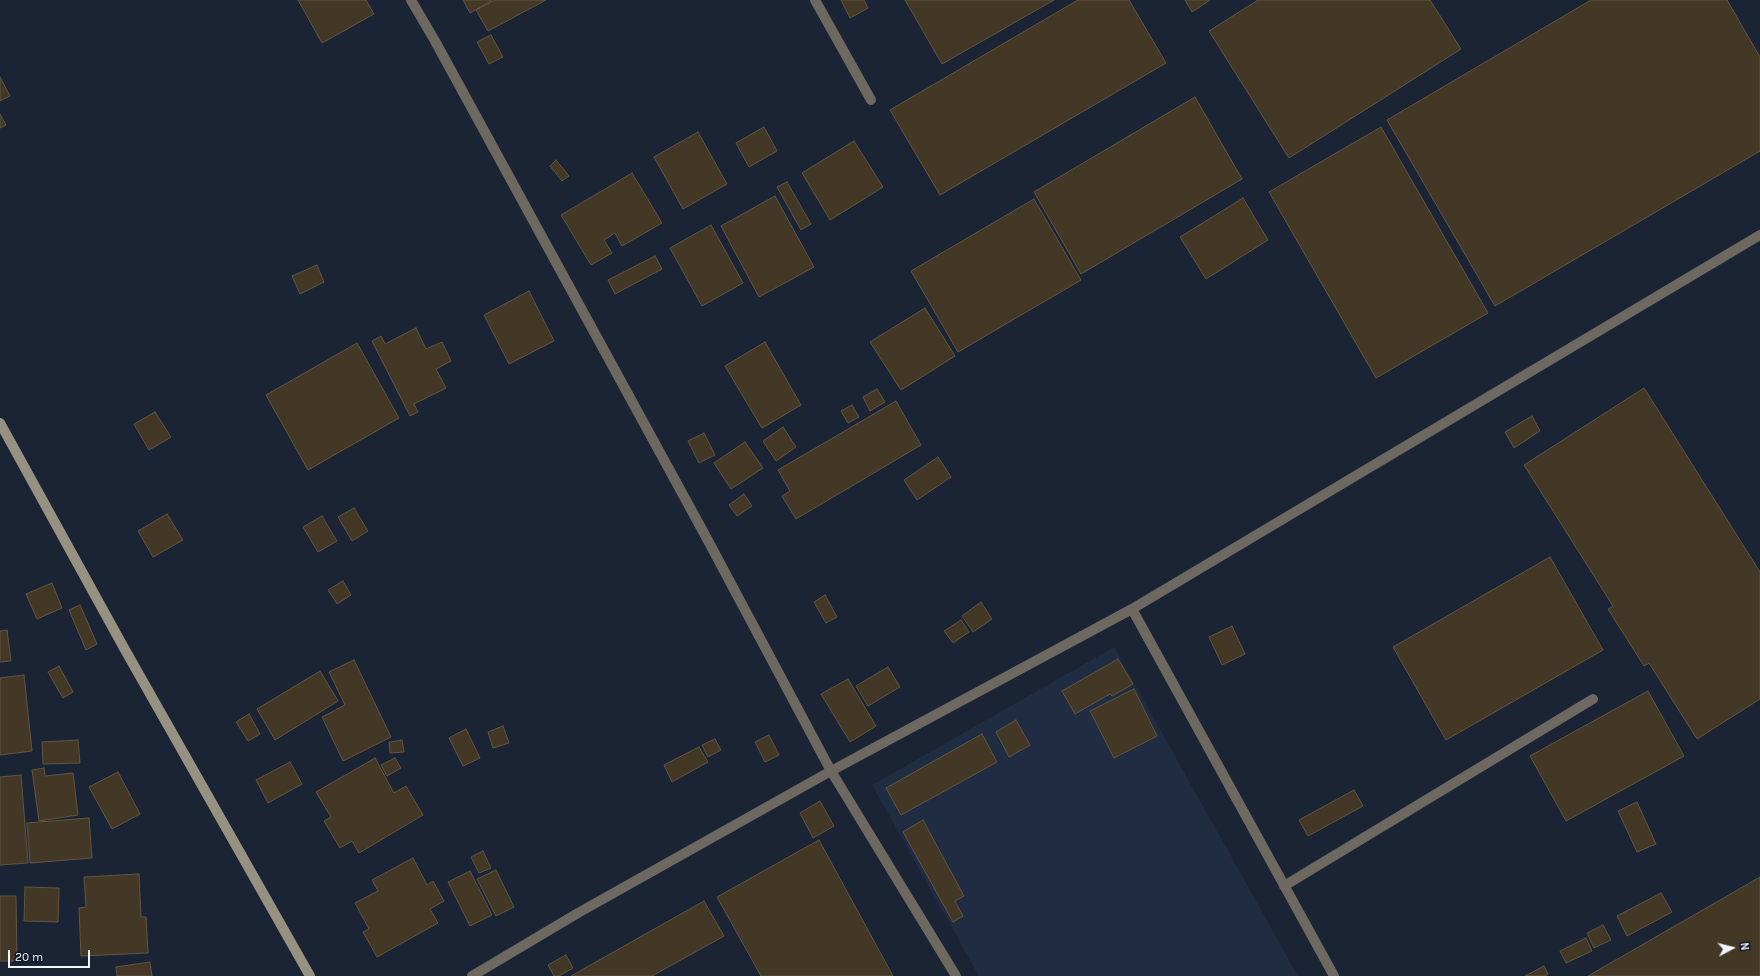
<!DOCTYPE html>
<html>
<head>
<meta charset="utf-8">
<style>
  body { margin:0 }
  #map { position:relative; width:1760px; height:976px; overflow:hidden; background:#1b2434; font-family:Karla,sans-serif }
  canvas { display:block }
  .north { position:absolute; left:1712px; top:928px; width:40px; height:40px; -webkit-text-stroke:3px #121a2a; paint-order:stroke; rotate:83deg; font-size:11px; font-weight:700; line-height:16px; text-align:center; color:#f0f5fe }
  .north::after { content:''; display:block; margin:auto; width:14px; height:18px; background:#f0f5fe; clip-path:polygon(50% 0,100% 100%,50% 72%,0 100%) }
  .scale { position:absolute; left:8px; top:950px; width:82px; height:18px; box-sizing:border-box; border:2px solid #f0f5fe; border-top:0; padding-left:5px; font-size:12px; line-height:14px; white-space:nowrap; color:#f0f5fe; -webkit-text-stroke:3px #121a2a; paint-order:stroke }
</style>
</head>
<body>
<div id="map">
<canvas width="1760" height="976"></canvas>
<div class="north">N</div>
<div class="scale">20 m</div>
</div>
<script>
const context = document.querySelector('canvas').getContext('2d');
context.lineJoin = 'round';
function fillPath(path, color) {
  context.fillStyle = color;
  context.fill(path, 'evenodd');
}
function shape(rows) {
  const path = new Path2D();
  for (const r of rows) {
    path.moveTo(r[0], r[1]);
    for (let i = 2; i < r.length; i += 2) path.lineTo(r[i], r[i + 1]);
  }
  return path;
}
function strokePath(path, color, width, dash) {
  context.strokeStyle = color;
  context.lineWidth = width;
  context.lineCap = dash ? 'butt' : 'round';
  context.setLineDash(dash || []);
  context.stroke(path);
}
const built = shape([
  [1114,647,1298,976,979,976,872,785]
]);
const building = shape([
  [298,0,366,0,374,14,322,43,298,0],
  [463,0,492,0,470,13,463,0],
  [495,0,546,0,488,31,476,10,495,0],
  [841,0,864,0,868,8,850,18,841,0],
  [905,0,1054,0,942,64,905,0],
  [1078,0,1129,0,1166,63,940,195,890,110,1078,0],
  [1185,0,1210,0,1192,12,1185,0],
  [1258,0,1430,0,1461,49,1289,158,1209,31,1258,0],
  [1591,0,1727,0,1760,57,1760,151,1495,306,1387,120,1591,0],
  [491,35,503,57,489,64,477,42,491,35],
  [0,77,10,96,0,101,0,77],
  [1195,97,1242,179,1081,274,1034,192,1195,97],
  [0,114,6,125,0,128,0,114],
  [764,127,777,151,749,167,736,143,764,127],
  [1381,127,1488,313,1376,378,1269,192,1381,127],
  [698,132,727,184,683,209,654,157,698,132],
  [854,141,883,187,830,220,802,173,854,141],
  [556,160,569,176,562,181,550,166,556,160],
  [632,173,662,223,622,246,615,233,604,240,612,253,591,265,561,215,632,173],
  [787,182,811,224,801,230,777,187,787,182],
  [775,196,814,267,759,297,721,226,775,196],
  [1243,198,1268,240,1206,279,1180,237,1243,198],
  [1034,199,1081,280,958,352,911,271,1034,199],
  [711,225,743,283,702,306,670,248,711,225],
  [655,256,662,269,615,294,608,280,655,256],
  [317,265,324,282,300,294,292,276,317,265],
  [529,291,554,341,509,364,484,315,529,291],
  [925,308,955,356,901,390,870,342,925,308],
  [416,328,426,349,442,342,451,361,436,369,446,388,414,404,418,412,410,416,372,341,381,336,385,344,416,328],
  [765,342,801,405,762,428,725,366,765,342],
  [357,343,399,418,308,470,266,395,357,343],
  [1644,388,1760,572,1760,699,1697,739,1649,663,1644,666,1608,609,1613,606,1524,465,1644,388],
  [877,389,885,402,870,411,863,397,877,389],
  [896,401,921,445,796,519,782,496,790,491,778,470,896,401],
  [852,405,859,417,848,423,841,411,852,405],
  [155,412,171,437,149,450,134,424,155,412],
  [1532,416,1540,431,1514,448,1505,432,1532,416],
  [783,427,796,447,776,461,763,441,783,427],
  [704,433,715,455,699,463,688,441,704,433],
  [745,442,763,468,731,489,714,463,745,442],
  [938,457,951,477,917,500,904,480,938,457],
  [744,494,752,506,737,516,729,505,744,494],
  [354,508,368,531,352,541,338,517,354,508],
  [167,514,183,540,153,557,138,531,167,514],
  [322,516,337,541,318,552,303,527,322,516],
  [1550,557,1603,650,1446,740,1393,647,1550,557],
  [343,581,351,595,337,604,328,590,343,581],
  [52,583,62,608,37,619,26,594,52,583],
  [825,595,837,617,826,623,814,602,825,595],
  [981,602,992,619,973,632,962,616,981,602],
  [80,605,97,644,86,650,69,610,80,605],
  [961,620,969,632,953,643,944,631,961,620],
  [1232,626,1245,654,1222,665,1209,637,1232,626],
  [7,630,11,661,0,662,0,631,7,630],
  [1118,659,1133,684,1112,696,1110,694,1075,714,1062,691,1118,659],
  [354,660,391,737,343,761,322,717,345,705,329,672,354,660],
  [59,666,73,692,63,698,48,672,59,666],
  [888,667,900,687,868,706,856,686,888,667],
  [320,671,338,701,275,740,257,709,320,671],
  [24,675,32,751,0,755,0,678,24,675],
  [848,679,876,726,850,742,821,694,848,679],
  [1134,689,1157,736,1114,758,1090,711,1134,689],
  [1648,691,1684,756,1566,821,1530,756,1648,691],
  [249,714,260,734,248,741,236,722,249,714],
  [1016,720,1030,745,1009,757,996,732,1016,720],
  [503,726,509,743,493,748,488,732,503,726],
  [466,729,480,758,463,766,449,738,466,729],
  [982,734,997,762,901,815,886,788,982,734],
  [769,735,779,755,765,762,755,742,769,735],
  [715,739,721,750,708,757,702,745,715,739],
  [78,740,80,763,43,764,42,742,78,740],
  [402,740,404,752,390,753,389,742,402,740],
  [699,747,708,762,672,782,664,765,699,747],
  [375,758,394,793,406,786,423,815,359,853,352,841,340,848,324,821,331,817,316,792,375,758],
  [395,758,401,768,387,776,381,765,395,758],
  [290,762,302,784,268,803,256,780,290,762],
  [44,768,45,776,73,773,78,815,39,821,32,770,44,768],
  [118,772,140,814,112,829,89,787,118,772],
  [21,775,28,863,0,865,0,777,21,775],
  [1354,790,1363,806,1308,836,1299,820,1354,790],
  [820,801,834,826,813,838,800,813,820,801],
  [1637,802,1656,844,1637,852,1618,811,1637,802],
  [89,818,92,858,30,863,27,823,89,818],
  [923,820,964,896,955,901,963,916,953,922,903,832,923,820],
  [819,840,893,976,761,976,717,897,819,840],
  [483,851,491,868,479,873,471,857,483,851],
  [413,858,427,885,433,881,444,901,430,909,438,923,377,957,363,932,369,929,355,903,378,891,372,880,413,858],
  [496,870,514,907,496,916,477,879,496,870],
  [470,871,492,915,470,926,448,882,470,871],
  [139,874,141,917,146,917,148,953,81,956,79,908,86,907,84,877,139,874],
  [1760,877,1760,976,1588,976,1760,877],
  [25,887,59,888,58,922,24,921,25,887],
  [1661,893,1672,912,1627,936,1617,916,1661,893],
  [0,896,16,896,17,961,0,961,0,896],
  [704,901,724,936,652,976,571,976,704,901],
  [1603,925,1611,940,1594,948,1587,933,1603,925],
  [1586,938,1592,951,1566,963,1560,951,1586,938],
  [566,955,573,968,559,976,554,976,548,965,566,955],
  [150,962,152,976,117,976,116,967,150,962],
  [1544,966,1548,974,1545,976,1525,976,1544,966]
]);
const lane = shape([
  [1284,886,1593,699]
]);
const street = shape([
  [411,0,435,41,705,535,831,771,956,976],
  [815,0,871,100],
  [1132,609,1334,976],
  [472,976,578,913,831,771,1132,609,1760,235]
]);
const secondary = shape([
  [0,423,124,648,310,976]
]);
fillPath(built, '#202c42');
fillPath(building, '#433725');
strokePath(building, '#625643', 1);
strokePath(lane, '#6d6960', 10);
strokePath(street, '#6d6960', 10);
strokePath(secondary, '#979182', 10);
</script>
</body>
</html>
